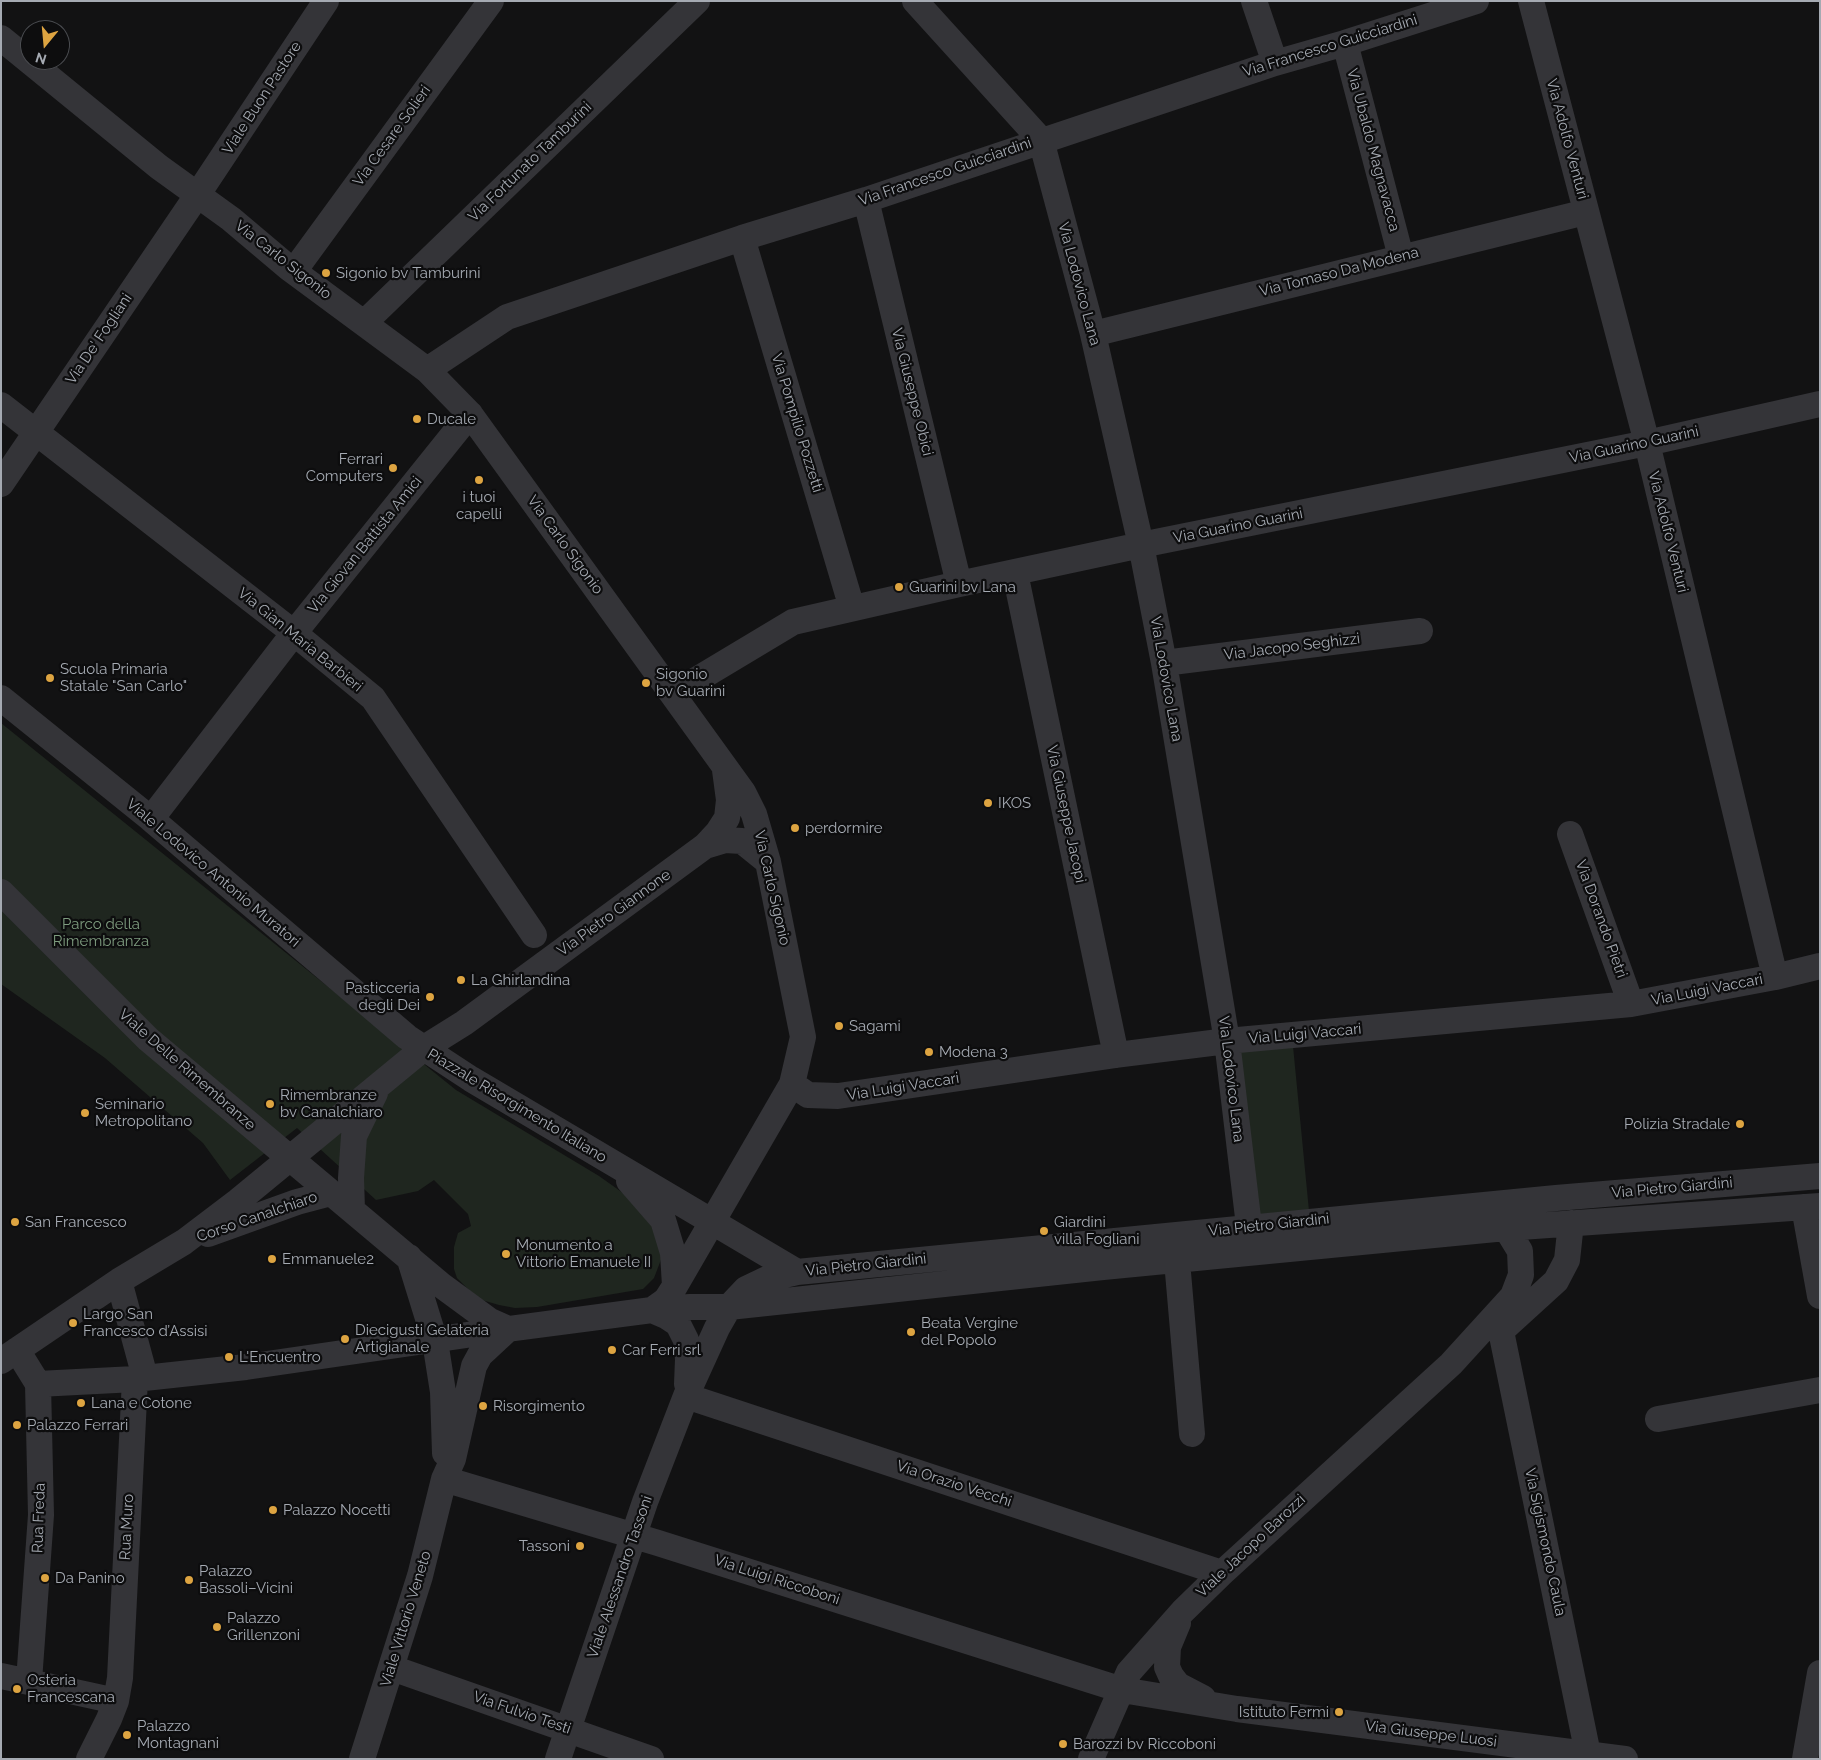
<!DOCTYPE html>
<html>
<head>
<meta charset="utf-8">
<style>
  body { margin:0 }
  #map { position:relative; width:1821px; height:1760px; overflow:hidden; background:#121213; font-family:Raleway,sans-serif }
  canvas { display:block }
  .frame { position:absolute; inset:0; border:2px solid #a5aab2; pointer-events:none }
  .north { position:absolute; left:20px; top:20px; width:50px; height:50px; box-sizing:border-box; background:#0d0d0e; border:1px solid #4a4c50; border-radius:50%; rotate:197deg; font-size:14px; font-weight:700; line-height:20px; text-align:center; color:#a5aab2 }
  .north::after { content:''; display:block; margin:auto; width:18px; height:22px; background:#dda441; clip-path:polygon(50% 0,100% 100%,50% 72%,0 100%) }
</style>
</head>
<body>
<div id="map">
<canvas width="1821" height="1760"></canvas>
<div class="frame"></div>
<div class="north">N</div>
</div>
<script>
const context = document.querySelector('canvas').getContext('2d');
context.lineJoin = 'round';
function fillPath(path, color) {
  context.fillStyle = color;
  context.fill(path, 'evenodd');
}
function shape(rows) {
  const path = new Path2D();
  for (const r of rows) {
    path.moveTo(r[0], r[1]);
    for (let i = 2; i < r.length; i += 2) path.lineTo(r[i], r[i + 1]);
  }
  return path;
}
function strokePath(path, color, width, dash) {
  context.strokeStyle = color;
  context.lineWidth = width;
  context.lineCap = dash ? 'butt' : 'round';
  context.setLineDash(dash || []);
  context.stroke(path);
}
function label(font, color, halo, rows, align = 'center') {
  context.font = font + ' Raleway,sans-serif';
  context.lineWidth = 4.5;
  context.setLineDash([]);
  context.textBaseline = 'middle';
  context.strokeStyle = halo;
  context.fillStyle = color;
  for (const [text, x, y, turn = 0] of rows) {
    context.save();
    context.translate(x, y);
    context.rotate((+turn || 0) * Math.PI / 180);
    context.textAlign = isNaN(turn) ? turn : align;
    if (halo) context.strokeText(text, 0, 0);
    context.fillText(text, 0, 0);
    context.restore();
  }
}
const green = shape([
  [1,723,456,1090,599,1176,630,1198,653,1225,662,1257,654,1278,643,1289,537,1307,515,1308,499,1305,482,1300,470,1291,457,1278,454,1269,454,1247,458,1233,471,1226,468,1214,434,1180,418,1191,376,1200,297,1128,230,1180,203,1143,105,1058,1,984],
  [1293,1046,1309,1211,1254,1216,1239,1051]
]);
const minor = shape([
  [915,1,1041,140,1093,334,1141,545,1164,663,1227,1041,1249,1226],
  [1254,1,1275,63],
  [1531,1,1647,443,1775,977],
  [1,38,159,167,231,219,289,268,427,370,470,414,743,792,754,814,768,862,803,1037,792,1084,675,1286,666,1300,652,1310],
  [1345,43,1401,257],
  [866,200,959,584],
  [742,238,852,608],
  [294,271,491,1],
  [364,323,697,1],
  [1093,334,1586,212],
  [427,370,507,317,742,238,866,200,1275,63,1345,43,1476,1],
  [1,405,294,633,373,698,534,935],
  [1,484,198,194,326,1],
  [1015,573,1116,1055],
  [1164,663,1420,631],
  [673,694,793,622,959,584,1141,545,1647,443,1820,404],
  [1,698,151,819,407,1037,471,1079,797,1272],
  [151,819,294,633,470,414],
  [1570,834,1631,1004],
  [705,846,725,840,742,841,768,862],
  [1,892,148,1039,441,1285,490,1321,508,1329],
  [792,1084,808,1095,838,1096,1116,1055,1227,1041,1631,1004,1775,977,1820,966],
  [629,1181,663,1220,673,1253,675,1286],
  [1804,1207,1820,1296],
  [352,1210,351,1178,354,1136,375,1093],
  [208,1234,297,1202,331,1193],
  [409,1257,435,1341,443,1392,445,1453],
  [1177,1261,1192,1434],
  [119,1281,145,1377],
  [652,1310,666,1316,678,1324,686,1340,688,1359,687,1384],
  [1501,1331,1588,1754],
  [1500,1332,1556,1281,1567,1260,1571,1223],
  [17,1350,38,1384,135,1379,246,1367,508,1329,652,1310,690,1307,729,1307,1103,1267,1506,1228,1820,1206],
  [1,1361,119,1281,184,1242,238,1201,424,1048,464,1023,705,846,718,832,727,818,729,800,725,770],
  [686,1396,1222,1573],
  [1658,1419,1820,1390],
  [444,1479,658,1543,1122,1690,1237,1709,1625,1759],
  [1178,1623,1168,1647,1167,1667,1171,1676,1178,1685,1203,1698],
  [392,1668,651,1759],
  [1,1676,116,1701],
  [29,1681,41,1515,38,1384],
  [89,1759,109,1719,116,1701,120,1678,135,1379],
  [362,1759,420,1576,444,1479,453,1459,474,1366,480,1355,508,1329],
  [558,1759,645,1502,686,1396,717,1328,729,1307,746,1289,767,1279,797,1272,1556,1198,1820,1176],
  [1091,1759,1129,1672,1183,1611,1222,1573,1451,1364,1513,1296,1521,1275,1520,1251,1506,1228,1494,1219],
  [1805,1759,1820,1673]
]);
const markers = [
  [326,273,5,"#dda441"],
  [417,419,5,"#dda441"],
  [393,468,5,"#dda441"],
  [479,480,5,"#dda441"],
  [899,587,5,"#dda441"],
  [50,678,5,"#dda441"],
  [646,683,5,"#dda441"],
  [988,803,5,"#dda441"],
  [795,828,5,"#dda441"],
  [461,980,5,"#dda441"],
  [430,997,5,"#dda441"],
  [839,1026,5,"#dda441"],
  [929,1052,5,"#dda441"],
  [270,1104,5,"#dda441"],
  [85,1113,5,"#dda441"],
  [1740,1124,5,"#dda441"],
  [15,1222,5,"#dda441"],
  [1044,1231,5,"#dda441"],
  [506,1254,5,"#dda441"],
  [272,1259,5,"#dda441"],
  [73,1323,5,"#dda441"],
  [911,1332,5,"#dda441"],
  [345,1339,5,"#dda441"],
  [612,1350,5,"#dda441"],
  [229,1357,5,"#dda441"],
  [81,1403,5,"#dda441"],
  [483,1406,5,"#dda441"],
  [17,1425,5,"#dda441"],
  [273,1510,5,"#dda441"],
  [580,1546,5,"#dda441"],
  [45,1578,5,"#dda441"],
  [189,1580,5,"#dda441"],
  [217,1627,5,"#dda441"],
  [17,1689,5,"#dda441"],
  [1339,1712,5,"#dda441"],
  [127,1735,5,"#dda441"],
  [1063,1744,5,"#dda441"]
];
const streetNames = [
  ["Via Francesco Guicciardini",1330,46,-17],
  ["Viale Buon Pastore",262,98,-57],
  ["Via Cesare Solieri",392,136,-54],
  ["Via Adolfo Venturi",1567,139,75],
  ["Via Ubaldo Magnavacca",1373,150,75],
  ["Via Fortunato Tamburini",530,162,-44],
  ["Via Francesco Guicciardini",945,172,-19],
  ["Via Carlo Sigonio",283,260,38],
  ["Via Tomaso Da Modena",1339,272,-14],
  ["Via Lodovico Lana",1079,284,75],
  ["Via De' Fogliani",99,339,-56],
  ["Via Giuseppe Obici",912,392,76],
  ["Via Pompilio Pozzetti",797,423,73],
  ["Via Guarino Guarini",1634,445,-12],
  ["Via Guarino Guarini",1238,526,-11],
  ["Via Adolfo Venturi",1668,532,76],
  ["Via Giovan Battista Amici",365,545,-51],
  ["Via Carlo Sigonio",565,545,54],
  ["Via Gian Maria Barbieri",300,640,39],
  ["Via Jacopo Seghizzi",1292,647,-7],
  ["Via Lodovico Lana",1166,679,80],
  ["Via Giuseppe Jacopi",1066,814,78],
  ["Viale Lodovico Antonio Muratori",213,873,40],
  ["Via Carlo Sigonio",772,888,77],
  ["Via Pietro Giannone",614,913,-36],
  ["Via Dorando Pietri",1601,919,70],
  ["Via Luigi Vaccari",1707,990,-11],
  ["Via Luigi Vaccari",1305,1034,-5],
  ["Viale Delle Rimembranze",187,1070,41],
  ["Via Lodovico Lana",1231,1079,83],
  ["Via Luigi Vaccari",903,1087,-9],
  ["Piazzale Risorgimento Italiano",517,1106,31],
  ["Via Pietro Giardini",1672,1188,-5],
  ["Corso Canalchiaro",257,1217,-19],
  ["Via Pietro Giardini",1269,1225,-6],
  ["Via Pietro Giardini",866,1265,-6],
  ["Via Orazio Vecchi",954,1484,18],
  ["Rua Freda",39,1518,-88],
  ["Rua Muro",127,1527,-87],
  ["Via Sigismondo Caula",1545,1542,78],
  ["Viale Jacopo Barozzi",1251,1546,-43],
  ["Viale Alessandro Tassoni",620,1577,-71],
  ["Via Luigi Riccoboni",777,1580,18],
  ["Viale Vittorio Veneto",406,1619,-73],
  ["Via Fulvio Testi",522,1713,19],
  ["Via Giuseppe Luosi",1431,1734,7]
];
const poiNames = [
  ["Sigonio bv Tamburini",336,273],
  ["Ducale",427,419],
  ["Ferrari",383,459,"right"],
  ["Computers",383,476,"right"],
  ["i tuoi",479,497,"center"],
  ["capelli",479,514,"center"],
  ["Guarini bv Lana",909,587],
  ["Scuola Primaria",60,669],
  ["Statale \"San Carlo\"",60,686],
  ["Sigonio",656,674],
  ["bv Guarini",656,691],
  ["IKOS",998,803],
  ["perdormire",805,828],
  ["La Ghirlandina",471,980],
  ["Pasticceria",420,988,"right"],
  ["degli Dei",420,1005,"right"],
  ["Sagami",849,1026],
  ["Modena 3",939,1052],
  ["Rimembranze",280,1095],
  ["bv Canalchiaro",280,1112],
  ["Seminario",95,1104],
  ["Metropolitano",95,1121],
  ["Polizia Stradale",1730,1124,"right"],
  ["San Francesco",25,1222],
  ["Giardini",1054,1222],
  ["villa Fogliani",1054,1239],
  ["Monumento a",516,1245],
  ["Vittorio Emanuele II",516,1262],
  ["Emmanuele2",282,1259],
  ["Largo San",83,1314],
  ["Francesco d’Assisi",83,1331],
  ["Beata Vergine",921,1323],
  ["del Popolo",921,1340],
  ["Diecigusti Gelateria",355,1330],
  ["Artigianale",355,1347],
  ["Car Ferri srl",622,1350],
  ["L'Encuentro",239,1357],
  ["Lana e Cotone",91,1403],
  ["Risorgimento",493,1406],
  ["Palazzo Ferrari",27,1425],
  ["Palazzo Nocetti",283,1510],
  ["Tassoni",570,1546,"right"],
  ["Palazzo",199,1571],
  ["Bassoli–Vicini",199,1588],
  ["Da Panino",55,1578],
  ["Palazzo",227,1618],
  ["Grillenzoni",227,1635],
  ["Osteria",27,1680],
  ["Francescana",27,1697],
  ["Istituto Fermi",1329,1712,"right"],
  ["Palazzo",137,1726],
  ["Montagnani",137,1743],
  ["Barozzi bv Riccoboni",1073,1744]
];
const parkNames = [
  ["Parco della",101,924],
  ["Rimembranza",101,941]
];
fillPath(green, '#1f261f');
strokePath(minor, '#343438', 26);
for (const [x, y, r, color] of markers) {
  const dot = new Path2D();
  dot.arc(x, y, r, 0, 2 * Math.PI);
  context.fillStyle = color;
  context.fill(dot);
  strokePath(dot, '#0d0d0e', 2);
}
label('15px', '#a5aab2', '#0d0d0e', streetNames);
label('15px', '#a5aab2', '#0d0d0e', poiNames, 'left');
label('15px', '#7e9c7f', '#0d0d0e', parkNames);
</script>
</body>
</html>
